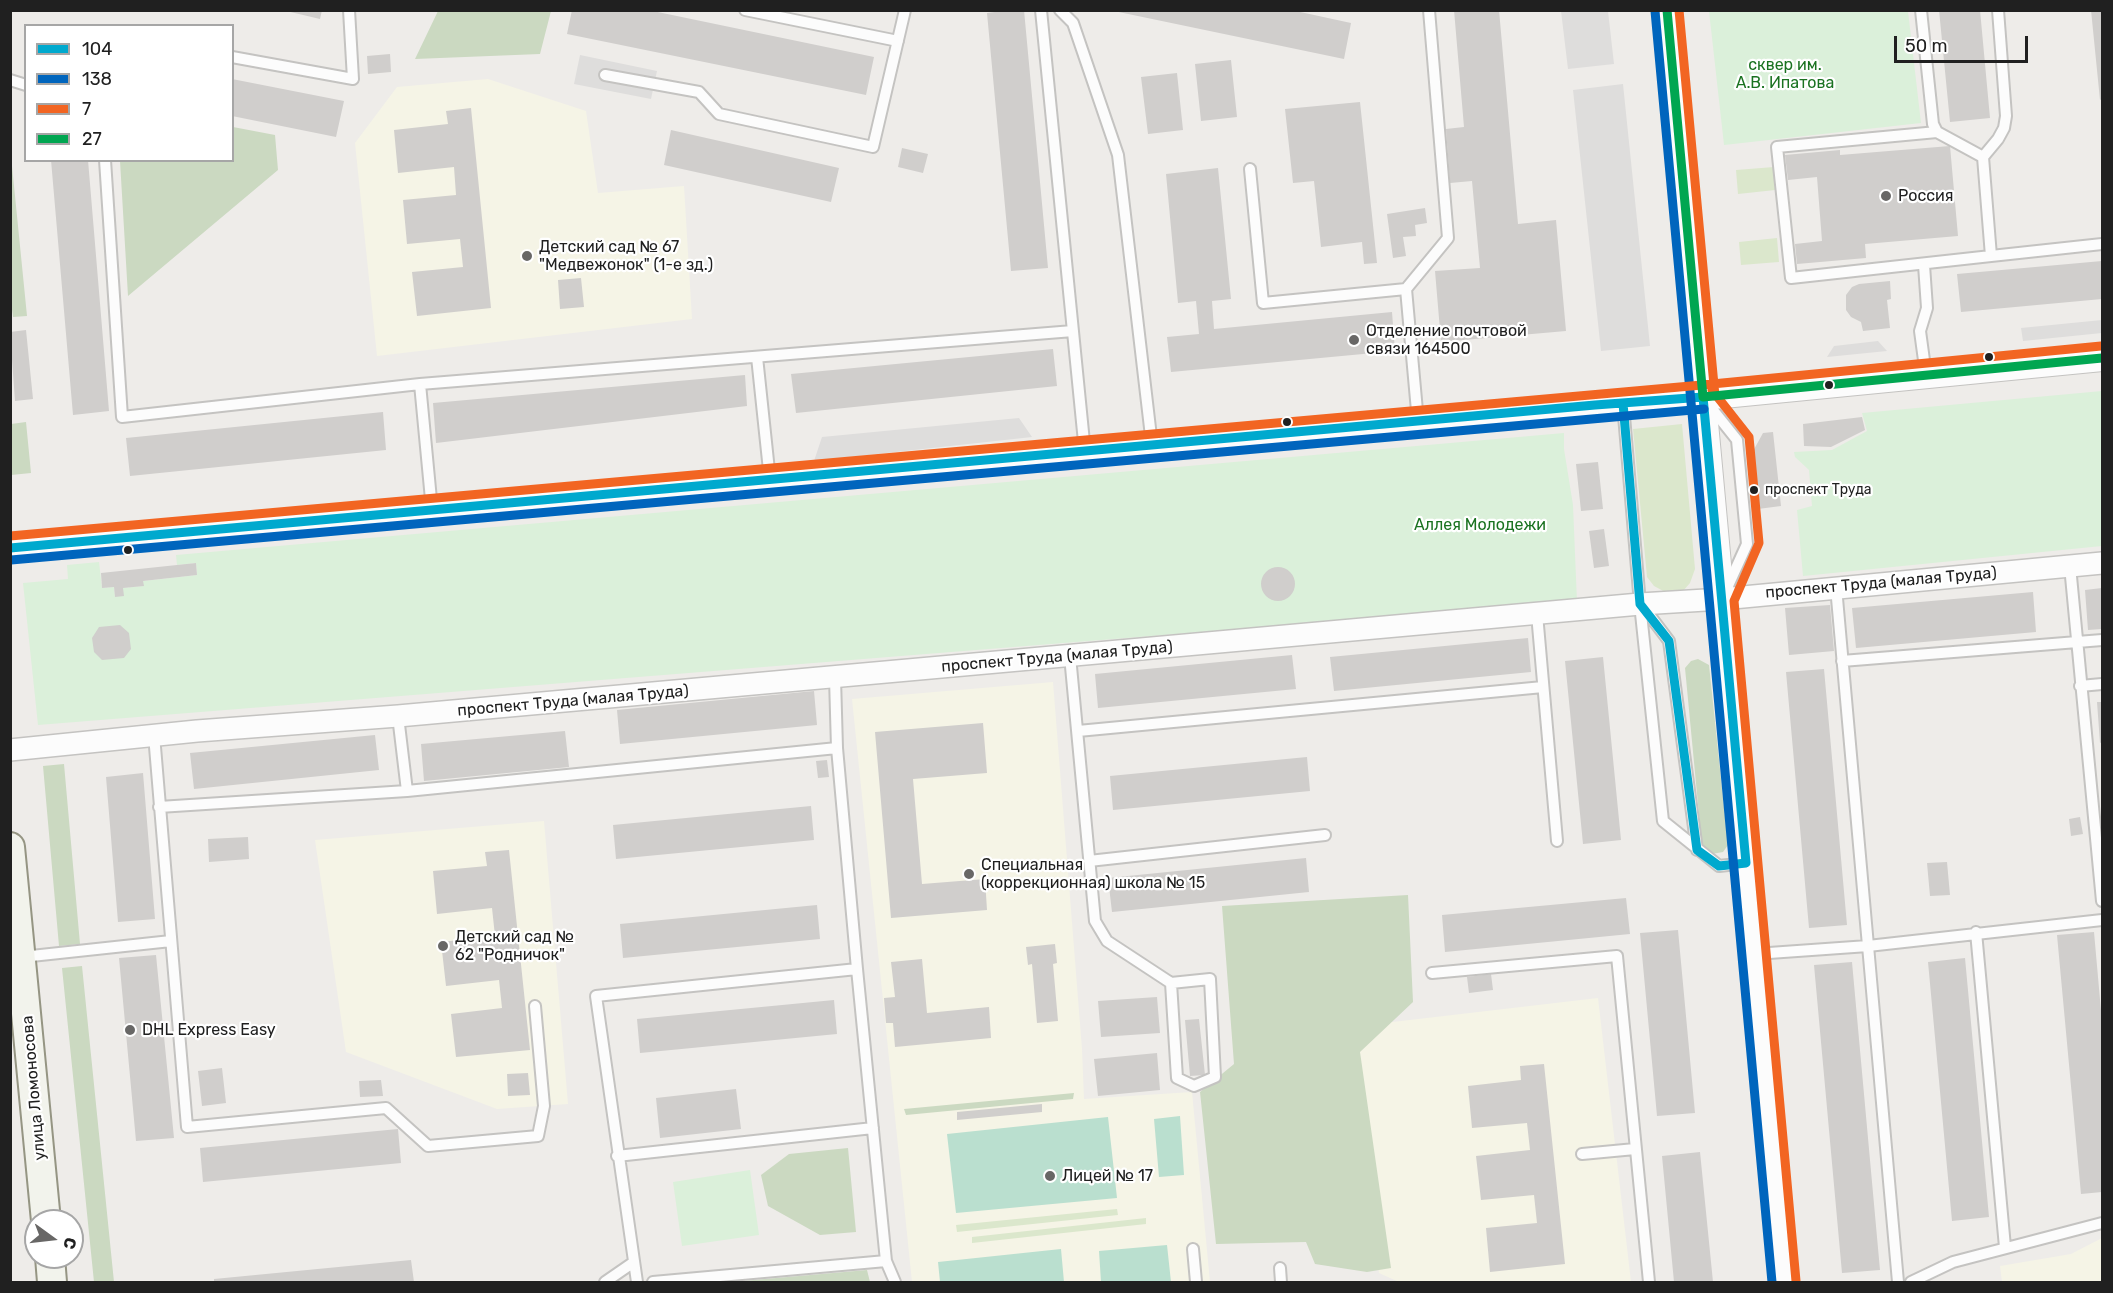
<!DOCTYPE html>
<html>
<head>
<meta charset="utf-8">
<style>
  body { margin:0 }
  #map { position:relative; width:2113px; height:1293px; overflow:hidden; background:#eeece9; font-family:Rubik,sans-serif }
  canvas { display:block }
  .frame { position:absolute; inset:0; border:12px solid #202020; pointer-events:none }
  .legend { position:absolute; left:24px; top:24px; width:210px; height:138px; box-sizing:border-box; background:#fff; border:2px solid #a6a6a6; margin:0; padding:8px 10px; list-style:none; font-size:18px; color:#202020 }
  .legend li { display:flex; align-items:center; gap:12px; height:30px }
  .legend b { width:30px; border:2px solid #a6a6a6 }
  .north { position:absolute; left:24px; top:1209px; width:60px; height:60px; box-sizing:border-box; background:#fff; border:2px solid #a6a6a6; border-radius:50%; rotate:105deg; font-size:16px; font-weight:700; line-height:24px; text-align:center; color:#202020 }
  .north::after { content:''; display:block; margin:auto; width:21px; height:27px; background:#686766; clip-path:polygon(50% 0,100% 100%,50% 72%,0 100%) }
  .scale { position:absolute; left:1894px; top:36px; width:134px; height:27px; box-sizing:border-box; border:3px solid #202020; border-top:0; padding-left:8px; font-size:18px; line-height:21px; white-space:nowrap; color:#202020; -webkit-text-stroke:4px #fff; paint-order:stroke }
</style>
</head>
<body>
<div id="map">
<canvas width="2113" height="1293"></canvas>
<div class="frame"></div>
<ul class="legend">
<li><b style="height:8px;background:#00a9ce"></b>104</li>
<li><b style="height:8px;background:#0065bd"></b>138</li>
<li><b style="height:8px;background:#f26522"></b>7</li>
<li><b style="height:8px;background:#00a651"></b>27</li>
</ul>
<div class="north">С</div>
<div class="scale">50 m</div>
</div>
<script>
const context = document.querySelector('canvas').getContext('2d');
context.lineJoin = 'round';
function fillPath(path, color) {
  context.fillStyle = color;
  context.fill(path, 'evenodd');
}
function shape(rows) {
  const path = new Path2D();
  for (const r of rows) {
    if (r.length === 3) {
      path.moveTo(r[0] + r[2], r[1]);
      path.arc(r[0], r[1], r[2], 0, 2 * Math.PI);
      continue;
    }
    path.moveTo(r[0], r[1]);
    for (let i = 2; i < r.length; i += 2) path.lineTo(r[i], r[i + 1]);
  }
  return path;
}
function strokePath(path, color, width, dash) {
  context.strokeStyle = color;
  context.lineWidth = width;
  context.lineCap = dash ? 'butt' : 'round';
  context.setLineDash(dash || []);
  context.stroke(path);
}
function label(font, color, halo, rows, align = 'center') {
  context.font = font + ' Rubik,sans-serif';
  context.lineWidth = 4.5;
  context.setLineDash([]);
  context.textBaseline = 'middle';
  context.strokeStyle = halo;
  context.fillStyle = color;
  for (const [text, x, y, turn = 0] of rows) {
    context.save();
    context.translate(x, y);
    context.rotate((+turn || 0) * Math.PI / 180);
    context.textAlign = isNaN(turn) ? turn : align;
    if (halo) context.strokeText(text, 0, 0);
    context.fillText(text, 0, 0);
    context.restore();
  }
}
const education = shape([
  [488,79,586,111,598,193,684,186,692,319,377,356,355,143,397,87],
  [1053,682,1082,1049,1084,1099,1192,1092,1210,1282,912,1282,852,699],
  [544,821,568,1104,497,1109,346,1052,315,840],
  [1598,998,1631,1282,1399,1282,1379,1273,1353,1043,1384,1023],
  [2102,1238,2102,1282,2002,1282,2000,1266,2071,1254]
]);
const grass = shape([
  [1774,167,1775,190,1738,194,1736,170],
  [1777,238,1779,262,1741,265,1739,242],
  [1682,424,1695,569,1690,583,1683,591,1667,593,1654,586,1647,577,1633,429],
  [1117,1209,1118,1215,957,1232,956,1225],
  [1146,1218,1146,1224,972,1243,972,1237]
]);
const forest = shape([
  [438,11,438,10,551,11,540,54,415,59],
  [233,127,275,135,278,170,128,296,120,161,232,160],
  [10,146,27,316,13,317,10,294],
  [26,422,31,473,11,475,11,424],
  [1698,659,1709,665,1728,845,1723,852,1712,854,1702,846,1685,668,1691,661],
  [64,764,80,944,59,946,43,766],
  [1408,895,1413,1002,1360,1052,1391,1268,1367,1272,1315,1264,1306,1242,1216,1244,1200,1092,1234,1064,1222,906],
  [82,966,114,1282,94,1282,62,968],
  [1074,1093,1073,1099,906,1115,904,1109],
  [848,1148,856,1232,820,1235,768,1206,761,1175,789,1154],
  [867,1270,870,1282,731,1282]
]);
const park = shape([
  [1709,11,1908,11,1921,123,1724,145],
  [2102,391,2102,546,1803,576,1797,510,1812,506,1809,470,1795,457,1794,452,1832,450,1867,431,1862,413],
  [1564,433,1564,449,1573,505,1577,602,38,725,23,583,68,579,67,565,99,562,102,588,114,587,115,597,123,588,143,586,143,581,197,575,196,563,177,565,176,555],
  [750,1170,759,1235,682,1246,673,1182]
]);
const pitch = shape([
  [1180,1116,1184,1175,1159,1177,1154,1119],
  [1108,1117,1117,1198,956,1213,947,1134],
  [1167,1245,1171,1282,1101,1282,1099,1251],
  [1061,1249,1064,1282,940,1282,938,1262]
]);
const parking = shape([
  [1561,11,1608,11,1614,64,1568,69],
  [580,55,657,71,651,99,574,84],
  [1623,84,1650,346,1601,351,1573,90],
  [2102,320,2102,333,2023,341,2021,328],
  [1878,341,1887,351,1827,357,1834,346],
  [1019,418,1032,437,814,461,822,437]
]);
const building = shape([
  [282,10,322,10,320,19],
  [572,10,648,10,874,57,866,95,567,34],
  [1010,10,1024,10,1048,268,1011,271,987,13],
  [1109,10,1291,10,1351,23,1344,59],
  [1454,10,1499,10,1518,224,1556,220,1566,331,1441,342,1435,271,1480,268,1472,181,1450,183,1446,129,1464,127],
  [1939,10,1980,10,1990,118,1950,122],
  [2091,10,2102,10,2102,99,2100,100],
  [390,54,391,72,368,74,367,56],
  [1231,60,1237,117,1201,121,1195,64],
  [1177,73,1183,130,1148,134,1141,77],
  [232,79,344,101,336,137,232,116],
  [1360,102,1377,263,1364,264,1362,242,1321,247,1314,181,1293,183,1285,109],
  [471,108,491,308,417,316,412,272,463,267,460,239,407,244,403,200,456,195,454,167,398,173,394,130,448,124,446,111],
  [671,130,839,168,831,202,664,165],
  [1950,146,1958,236,1865,244,1866,258,1797,264,1795,244,1822,241,1817,177,1788,180,1785,155,1840,150,1840,155],
  [902,148,928,154,923,173,898,167],
  [51,160,88,160,109,411,73,415],
  [1218,168,1231,299,1212,301,1214,329,1392,312,1395,351,1171,372,1167,337,1199,334,1196,301,1178,303,1166,174],
  [1425,208,1427,223,1415,225,1416,236,1403,237,1406,256,1393,258,1387,214],
  [2102,261,2102,299,1961,312,1957,274],
  [581,278,584,307,560,309,558,280],
  [1890,281,1891,299,1887,300,1890,328,1863,331,1861,322,1851,317,1846,310,1846,295,1852,287,1859,284],
  [26,330,33,399,15,401,10,332],
  [1053,349,1057,386,796,413,791,374],
  [745,375,747,406,436,443,433,403],
  [383,412,386,450,130,476,126,438],
  [1862,417,1865,430,1831,447,1804,446,1803,424],
  [1773,432,1781,506,1758,509,1752,453,1763,433],
  [1598,462,1603,509,1581,511,1576,464],
  [1604,529,1609,566,1594,568,1589,531],
  [196,563,197,575,143,581,144,586,123,588,124,596,115,597,114,587,102,588,101,573],
  [1278,584,17],
  [2102,588,2102,629,2088,630,2085,590],
  [2033,592,2036,632,1856,648,1852,608],
  [1830,605,1834,651,1789,655,1785,608],
  [120,625,129,633,131,649,124,658,102,660,94,652,92,638,99,627],
  [1528,638,1531,672,1334,691,1330,657],
  [1292,655,1296,689,1098,708,1095,674],
  [1603,657,1621,840,1583,844,1565,661],
  [1824,669,1847,925,1809,928,1786,672],
  [814,691,817,725,620,744,617,710],
  [2097,702,2102,702,2102,742,2100,743],
  [983,723,987,773,913,779,922,884,985,879,987,910,891,918,875,732],
  [565,731,569,767,424,781,421,744],
  [375,735,379,770,194,789,190,753],
  [1307,757,1310,791,1113,810,1110,776],
  [827,760,829,777,818,778,816,761],
  [143,773,155,919,118,922,106,777],
  [811,806,814,840,616,859,613,825],
  [2080,817,2083,834,2071,836,2069,819],
  [248,837,249,859,209,862,208,839],
  [509,850,530,1050,456,1057,451,1014,502,1008,499,980,446,986,441,942,495,936,492,908,437,914,433,871,487,866,485,852],
  [1306,858,1309,892,1112,912,1108,878],
  [1947,862,1950,895,1930,896,1927,863],
  [1626,898,1630,934,1445,952,1442,915],
  [817,905,820,939,623,958,620,924],
  [1678,930,1695,1113,1657,1116,1640,933],
  [2094,932,2102,1022,2102,1192,2081,1194,2057,935],
  [1055,944,1057,963,1053,964,1058,1021,1037,1023,1032,964,1028,965,1026,947],
  [156,955,174,1138,136,1141,119,958],
  [1965,958,1989,1217,1952,1221,1928,962],
  [922,959,927,1013,989,1007,991,1038,895,1047,893,1023,886,1023,884,998,895,997,891,962],
  [1852,962,1880,1270,1842,1273,1814,965],
  [1491,974,1493,990,1469,993,1467,977],
  [1157,997,1160,1033,1101,1037,1098,1001],
  [834,1000,837,1034,640,1053,637,1019],
  [1199,1019,1205,1075,1190,1076,1185,1020],
  [1157,1053,1160,1090,1098,1096,1094,1059],
  [1544,1064,1565,1264,1490,1272,1486,1228,1537,1223,1534,1195,1481,1200,1476,1156,1530,1150,1527,1123,1472,1128,1468,1086,1521,1080,1520,1066],
  [222,1068,226,1103,202,1106,198,1071],
  [528,1073,530,1095,508,1096,507,1074],
  [381,1080,383,1096,360,1097,359,1081],
  [736,1089,741,1129,660,1138,656,1098],
  [1042,1104,1042,1112,957,1120,957,1112],
  [398,1129,401,1163,203,1182,200,1148],
  [1700,1152,1713,1282,1674,1282,1662,1156],
  [411,1260,414,1282,214,1282,214,1279]
]);
const service = shape([
  [745,10,898,41],
  [1041,10,1085,452],
  [1060,10,1073,23,1118,155,1152,445],
  [1921,10,1933,124,1937,132,1983,157,1991,256,1791,278,1777,147,1937,132],
  [232,57,353,79,349,10],
  [605,75,699,92,719,114,873,147,905,10],
  [10,80,26,85],
  [1983,157,1998,139,2004,128,2006,116,1998,10],
  [105,160,122,417,420,384,1073,331],
  [1250,169,1263,303,1406,289],
  [1991,256,2102,244],
  [1924,265,1927,308,1920,331,1926,375],
  [757,357,770,480],
  [420,384,432,510],
  [1623,404,1640,604,1663,821,1719,866,1746,863],
  [1709,405,1737,440,1747,544,1727,588],
  [1418,422,1406,289,1448,238,1429,10],
  [2070,566,2102,901],
  [1836,587,1898,1282],
  [1641,604,1669,641,1697,850],
  [1537,614,1557,841],
  [1070,656,1095,921,1107,941,1171,983,1210,979,1215,1077,1194,1086,1177,1078,1171,983],
  [1842,661,2102,640],
  [835,678,837,748,857,969,886,1261,895,1282],
  [2080,686,2102,684],
  [398,716,407,791],
  [1078,731,1543,687],
  [154,735,187,1127,386,1108,428,1146,538,1136,544,1106,535,1006],
  [159,807,407,791,837,748],
  [1089,861,1325,835],
  [1976,932,2005,1247],
  [1755,954,1868,946,2102,920],
  [22,957,171,941],
  [1432,973,1617,956,1649,1282],
  [1582,1154,1635,1149],
  [617,1156,873,1128],
  [1193,1249,1196,1282],
  [1280,1268,1281,1282],
  [605,1282,634,1262],
  [637,1282,596,996,857,969],
  [653,1282,886,1261],
  [1911,1282,1953,1262,2102,1223]
]);
const minor = shape([
  [10,750,197,731,398,716,1640,604,1722,599,2102,563]
]);
const tertiary = shape([
  [1667,10,1784,1282],
  [10,548,1703,397,2102,358]
]);
const secondary = shape([
  [10,847,46,1221],
  [50,1257,52,1282]
]);
const bus1 = shape([
  [10,548,1595,405,1703,397,1746,863,1719,866,1697,850,1669,641,1640,604,1623,403]
]);
const bus2 = shape([
  [1655,11,1772,1282],
  [11,560,1704,409]
]);
const bus3 = shape([
  [1679,10,1715,396],
  [1712,390,1749,437,1759,543,1734,601,1796,1281],
  [10,536,1702,385,2101,346]
]);
const bus4 = shape([
  [1667,10,1703,397,2102,358]
]);
const markers = [
  [1886,196,6,"#686766"],
  [527,256,6,"#686766"],
  [1354,340,6,"#686766"],
  [1989,357,5,"#202020"],
  [1829,385,5,"#202020"],
  [1287,422,5,"#202020"],
  [1754,490,5,"#202020"],
  [128,550,5,"#202020"],
  [969,874,6,"#686766"],
  [443,946,6,"#686766"],
  [130,1030,6,"#686766"],
  [1050,1176,6,"#686766"]
];
const busNames = [
  ["проспект Труда",1765,490]
];
const parkNames = [
  ["сквер им.",1785,65],
  ["А.В. Ипатова",1785,83],
  ["Аллея Молодежи",1480,525]
];
const poiNames = [
  ["Россия",1898,196],
  ["Детский сад № 67",539,247],
  ["\"Медвежонок\" (1-е зд.)",539,265],
  ["Отделение почтовой",1366,331],
  ["связи 164500",1366,349],
  ["Специальная",981,865],
  ["(коррекционная) школа № 15",981,883],
  ["Детский сад №",455,937],
  ["62 \"Родничок\"",455,955],
  ["DHL Express Easy",142,1030],
  ["Лицей № 17",1062,1176]
];
const streetNames = [
  ["проспект Труда (малая Труда)",1881,583,-5],
  ["проспект Труда (малая Труда)",1057,657,-5],
  ["проспект Труда (малая Труда)",573,701,-5],
  ["улица Ломоносова",34,1088,-95]
];
fillPath(education, '#f5f4e6');
fillPath(grass, '#dbe7cc');
fillPath(forest, '#cbd9c1');
fillPath(park, '#dbf0da');
fillPath(pitch, '#badfcf');
fillPath(parking, '#dedddc');
fillPath(building, '#d0cecc');
strokePath(service, '#c4c3c1', 14);
strokePath(minor, '#c4c3c1', 24);
strokePath(tertiary, '#c4c3c1', 28);
strokePath(secondary, '#959583', 32);
strokePath(service, '#fcfcfc', 10);
strokePath(minor, '#fcfcfc', 21);
strokePath(tertiary, '#fcfcfc', 26);
strokePath(secondary, '#f2f3ec', 28);
strokePath(bus1, '#00a9ce', 9);
strokePath(bus2, '#0065bd', 9);
strokePath(bus3, '#f26522', 9);
strokePath(bus4, '#00a651', 9);
for (const [x, y, r, color] of markers) {
  const dot = new Path2D();
  dot.arc(x, y, r, 0, 2 * Math.PI);
  context.fillStyle = color;
  context.fill(dot);
  strokePath(dot, '#fff', 2);
}
label('14px', '#202020', '#fff', busNames, 'left');
label('16px', '#1a7220', '#fff', parkNames);
label('16px', '#202020', '#fff', poiNames, 'left');
label('16px', '#202020', '#fff', streetNames);
</script>
</body>
</html>
